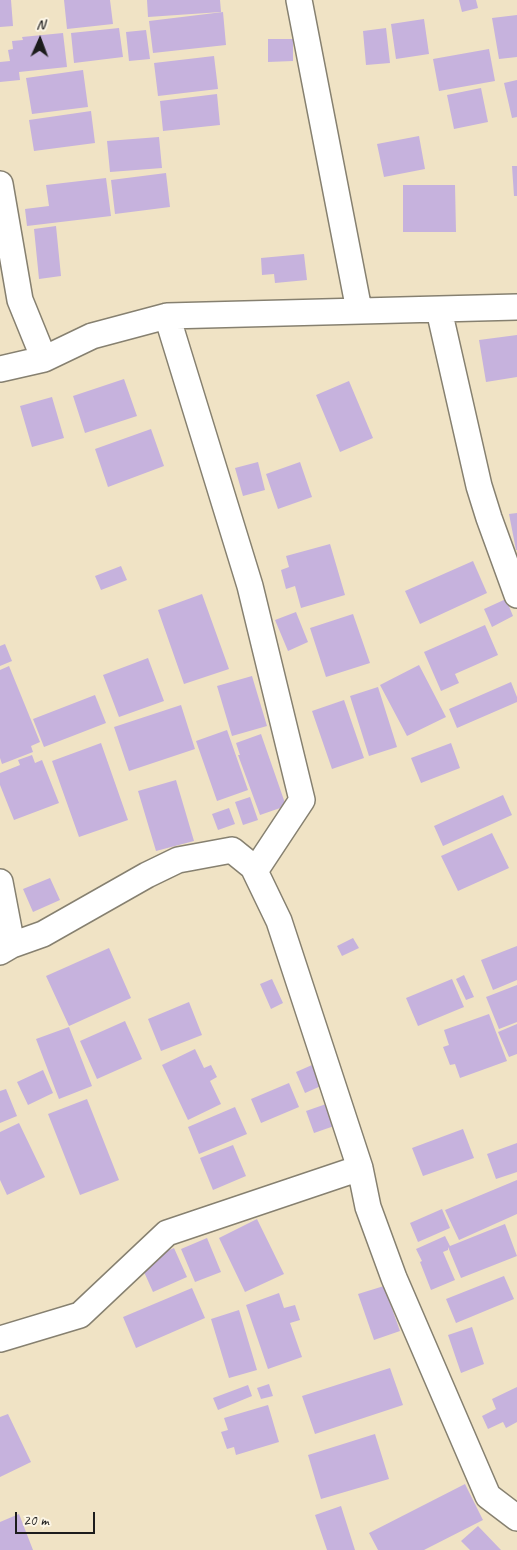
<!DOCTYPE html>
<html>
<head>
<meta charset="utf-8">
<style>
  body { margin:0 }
  #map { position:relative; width:517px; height:1550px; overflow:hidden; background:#f0e3c5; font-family:Caveat,sans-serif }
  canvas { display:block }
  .north { position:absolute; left:15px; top:15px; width:50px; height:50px; -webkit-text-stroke:4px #fcf5e5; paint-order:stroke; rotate:2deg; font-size:14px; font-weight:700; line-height:20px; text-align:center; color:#1c1c1c }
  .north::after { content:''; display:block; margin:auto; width:18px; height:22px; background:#1c1c1c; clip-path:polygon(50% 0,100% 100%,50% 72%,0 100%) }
  .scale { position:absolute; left:15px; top:1512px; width:80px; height:22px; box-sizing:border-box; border:2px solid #1c1c1c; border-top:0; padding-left:6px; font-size:15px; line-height:18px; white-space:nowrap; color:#1c1c1c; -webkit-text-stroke:4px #fcf5e5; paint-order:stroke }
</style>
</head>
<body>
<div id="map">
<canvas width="517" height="1550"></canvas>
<div class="north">N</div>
<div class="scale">20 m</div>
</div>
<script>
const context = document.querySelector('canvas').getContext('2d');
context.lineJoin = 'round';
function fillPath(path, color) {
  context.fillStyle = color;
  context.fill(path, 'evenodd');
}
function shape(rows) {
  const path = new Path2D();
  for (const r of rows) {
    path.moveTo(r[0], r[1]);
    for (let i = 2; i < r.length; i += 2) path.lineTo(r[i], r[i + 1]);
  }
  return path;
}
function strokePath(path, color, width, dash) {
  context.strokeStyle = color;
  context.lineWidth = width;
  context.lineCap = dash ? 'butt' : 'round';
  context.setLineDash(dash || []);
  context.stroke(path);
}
const building = shape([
  [0,0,11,0,13,26,0,27],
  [64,0,110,0,113,24,67,29],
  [147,0,220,0,221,12,148,17],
  [459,0,476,0,478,8,462,12],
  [223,12,226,45,153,53,149,21],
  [517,15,517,57,499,59,492,18],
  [424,19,429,54,396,59,391,24],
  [119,28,123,57,74,63,71,33],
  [386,28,390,63,366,65,363,31],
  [146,30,150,59,129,61,126,32],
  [63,33,67,67,19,72,20,80,0,82,0,62,10,61,8,50,13,49,12,41,23,40,22,37],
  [268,39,293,39,293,61,268,62],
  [489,49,495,81,439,91,433,59],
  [214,56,218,89,158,96,154,63],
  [83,70,88,107,32,114,26,78],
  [517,80,517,117,512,118,504,83],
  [481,88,488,122,454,129,447,95],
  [217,94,220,125,163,131,160,101],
  [91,111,95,143,34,151,29,120],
  [419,136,425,169,384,177,377,144],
  [159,137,162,168,110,172,107,141],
  [512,166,517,166,517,196,514,196],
  [166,173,170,207,115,214,111,180],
  [106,178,111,216,27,226,25,209,49,206,46,185],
  [403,185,455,185,456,232,403,232],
  [56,226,61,276,39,279,34,229],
  [304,254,307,280,275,283,274,274,262,275,261,258],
  [517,335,517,377,486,382,479,340],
  [124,379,137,416,85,433,73,396],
  [349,381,373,438,340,452,316,395],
  [52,397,64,438,32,447,20,406],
  [151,429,164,466,108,487,95,449],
  [258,462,265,490,243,496,235,468],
  [300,462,312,497,278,509,266,474],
  [517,513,517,550,516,550,509,514],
  [330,544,345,595,301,608,295,586,286,589,281,570,289,567,286,556],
  [473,561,487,593,420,624,405,591],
  [121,566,127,580,101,590,95,576],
  [202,594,229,669,184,684,158,610],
  [506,599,513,616,492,627,484,609],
  [296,612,308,642,288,651,275,620],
  [353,614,370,663,326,677,310,628],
  [485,625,498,655,455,674,459,683,441,691,424,652],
  [5,644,12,661,0,666,0,646],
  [148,658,164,701,119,717,103,675],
  [419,665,446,717,407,736,380,685],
  [9,666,40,742,31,746,33,752,2,764,0,758,0,670],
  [252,676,267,726,232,736,217,686],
  [511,682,517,697,517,702,457,728,449,709],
  [378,687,397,747,369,756,350,696],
  [95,695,106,723,44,747,33,719],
  [344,700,364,758,332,769,312,711],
  [181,705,195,749,129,771,114,727],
  [227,730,248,790,217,801,196,741],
  [261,734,286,806,260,815,238,755,240,755,236,743],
  [101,743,128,820,79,837,52,761],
  [451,743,460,768,421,783,411,758],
  [32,755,35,763,42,760,59,803,14,820,0,785,0,773,20,765,18,760],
  [176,780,194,841,156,851,138,791],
  [503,795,512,815,443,846,434,826],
  [250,797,258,820,243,825,235,802],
  [229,808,235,824,218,830,212,814],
  [492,833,509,868,458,891,441,856],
  [50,878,60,900,33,912,23,889],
  [353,938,359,948,342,956,337,946],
  [517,946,517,980,493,990,481,960],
  [109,948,131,998,69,1026,46,976],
  [464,975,474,997,466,1000,456,979],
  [272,979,283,1003,271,1009,260,984],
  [452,979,464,1007,418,1026,406,998],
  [517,985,517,1022,499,1029,486,997],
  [189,1002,202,1035,161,1051,148,1019],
  [489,1014,507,1061,460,1078,455,1064,450,1065,443,1047,449,1045,444,1030],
  [125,1021,142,1059,97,1079,80,1041],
  [517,1024,517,1054,509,1057,498,1032],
  [69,1027,92,1086,59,1099,36,1039],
  [195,1049,204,1068,211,1065,217,1077,210,1081,221,1104,188,1120,162,1065],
  [312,1065,321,1086,305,1093,296,1072],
  [43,1070,53,1093,28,1105,17,1082],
  [289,1083,299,1107,261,1123,251,1099],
  [6,1089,17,1116,0,1123,0,1091],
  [87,1099,119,1180,80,1195,48,1114],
  [329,1103,337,1125,314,1133,306,1111],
  [235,1107,247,1134,199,1154,188,1127],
  [19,1123,45,1177,7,1195,0,1180,0,1132],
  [463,1129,474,1158,423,1176,412,1148],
  [517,1143,517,1172,496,1179,487,1154],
  [233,1145,246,1176,213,1190,200,1158],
  [517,1180,517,1214,459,1240,445,1210],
  [442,1209,450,1228,418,1242,410,1223],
  [257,1219,284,1274,245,1292,219,1238],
  [505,1224,517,1256,461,1278,448,1247,448,1250,443,1252,455,1280,431,1290,420,1262,422,1261,416,1249,445,1236,450,1246],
  [207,1238,221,1272,195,1282,181,1249],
  [174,1248,187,1277,153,1292,140,1263],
  [504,1276,514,1299,456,1323,446,1299],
  [384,1286,400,1331,374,1340,358,1294],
  [192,1288,205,1318,136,1348,123,1317],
  [279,1293,284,1308,295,1305,300,1320,290,1323,302,1357,268,1369,246,1305],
  [239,1310,257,1370,229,1378,211,1319],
  [472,1327,484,1364,461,1373,448,1335],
  [390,1368,403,1405,315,1434,302,1396],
  [269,1384,273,1396,261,1399,257,1388],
  [248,1385,252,1396,218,1410,213,1398],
  [517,1387,517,1422,506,1428,503,1422,488,1429,482,1416,496,1409,492,1399],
  [268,1405,279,1442,236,1455,234,1447,227,1449,221,1432,228,1430,224,1418],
  [8,1414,31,1462,0,1477,0,1417],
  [375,1434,389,1479,321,1499,308,1455],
  [465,1484,483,1520,424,1550,378,1550,369,1533],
  [341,1506,355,1550,327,1550,315,1515],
  [19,1514,33,1550,0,1550,0,1522],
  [478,1526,501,1550,470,1550,461,1541]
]);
const minor = shape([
  [299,0,359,310],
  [0,184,20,300,44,359],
  [439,310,479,486,489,518,517,595],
  [167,316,250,586,302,800,255,871],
  [0,369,44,359,92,336,167,316,517,307],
  [0,882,12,945],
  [0,952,12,945,43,934,147,875,178,860,232,850,253,867,279,921,360,1168,368,1207,394,1278,488,1496,517,1518],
  [0,1339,80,1315,167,1233,360,1168]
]);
fillPath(building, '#c6b2dd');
strokePath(minor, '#868070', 28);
strokePath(minor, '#fff', 25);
</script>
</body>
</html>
